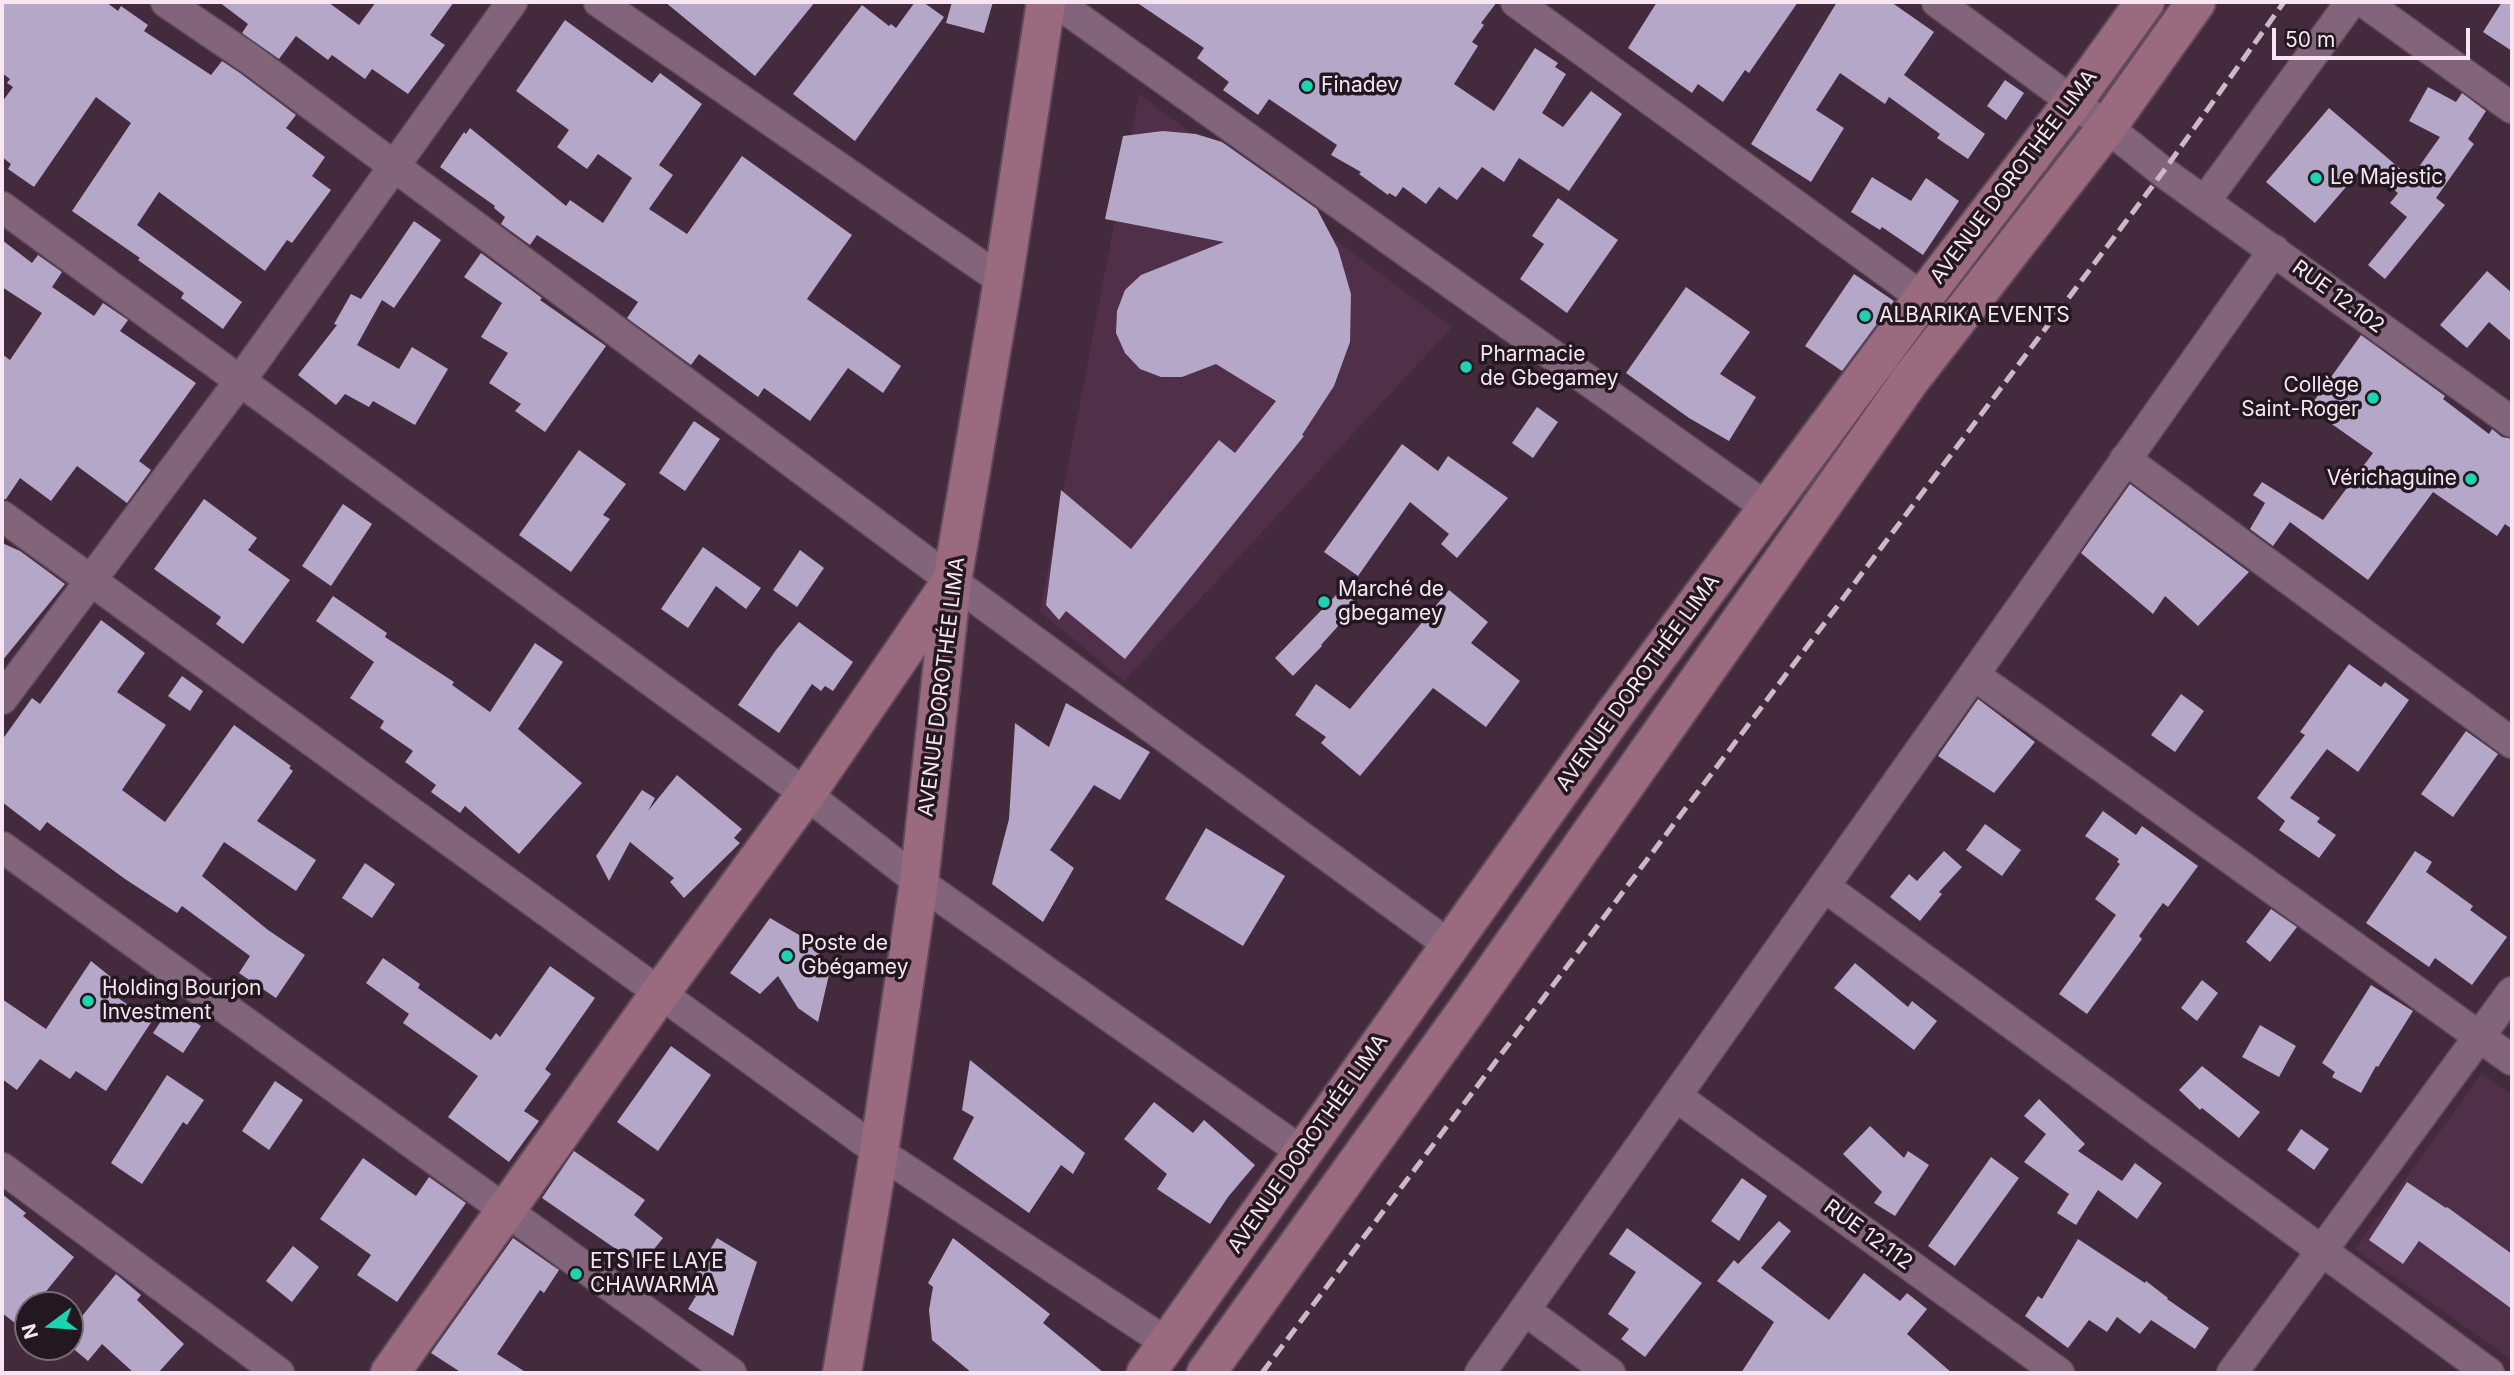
<!DOCTYPE html>
<html>
<head>
<meta charset="utf-8">
<style>
  body { margin:0 }
  #map { position:relative; width:2514px; height:1375px; overflow:hidden; background:#442a3d; font-family:Inter,sans-serif }
  canvas { display:block }
  .frame { position:absolute; inset:0; border:4px solid #f7e6f2; pointer-events:none }
  .north { position:absolute; left:14px; top:1291px; width:70px; height:70px; box-sizing:border-box; background:#231820; border:2px solid #786a74; border-radius:50%; rotate:254deg; font-size:19px; font-weight:700; line-height:28px; text-align:center; color:#f7e6f2 }
  .north::after { content:''; display:block; margin:auto; width:24px; height:32px; background:#1ad5b2; clip-path:polygon(50% 0,100% 100%,50% 72%,0 100%) }
  .scale { position:absolute; left:2272px; top:28px; width:198px; height:32px; box-sizing:border-box; border:4px solid #f7e6f2; border-top:0; padding-left:9px; font-size:21px; line-height:24px; white-space:nowrap; color:#f7e6f2; -webkit-text-stroke:5px #231820; paint-order:stroke }
</style>
</head>
<body>
<div id="map">
<canvas width="2514" height="1375"></canvas>
<div class="frame"></div>
<div class="north">N</div>
<div class="scale">50 m</div>
</div>
<script>
const context = document.querySelector('canvas').getContext('2d');
context.lineJoin = 'round';
function fillPath(path, color) {
  context.fillStyle = color;
  context.fill(path, 'evenodd');
}
function shape(rows) {
  const path = new Path2D();
  for (const r of rows) {
    path.moveTo(r[0], r[1]);
    for (let i = 2; i < r.length; i += 2) path.lineTo(r[i], r[i + 1]);
  }
  return path;
}
function strokePath(path, color, width, dash) {
  context.strokeStyle = color;
  context.lineWidth = width;
  context.lineCap = dash ? 'butt' : 'round';
  context.setLineDash(dash || []);
  context.stroke(path);
}
function label(font, color, halo, rows, align = 'center') {
  context.font = font + ' Inter,sans-serif';
  context.lineWidth = 7;
  context.setLineDash([]);
  context.textBaseline = 'middle';
  context.strokeStyle = halo;
  context.fillStyle = color;
  for (const [text, x, y, turn = 0] of rows) {
    context.save();
    context.translate(x, y);
    context.rotate((+turn || 0) * Math.PI / 180);
    context.textAlign = isNaN(turn) ? turn : align;
    if (halo) context.strokeText(text, 0, 0);
    context.fillText(text, 0, 0);
    context.restore();
  }
}
const built = shape([
  [1139,94,1452,327,1124,681,1040,612],
  [2482,1073,2512,1095,2512,1360,2355,1249]
]);
const building = shape([
  [2,2,106,2,118,11,121,6,148,25,144,31,211,75,222,61,240,73,296,115,286,128,325,157,312,176,331,190,292,243,287,240,265,271,159,192,137,225,242,302,223,329,181,298,184,293,138,260,140,258,72,211,131,123,96,97,34,187,8,169,11,164,2,157,2,102,13,87,7,83,10,79,2,73],
  [219,2,328,2,359,25,376,2,454,2,430,35,445,45,408,94,372,69,365,79,332,55,328,60,296,36,279,59,242,33,248,24],
  [665,2,815,2,755,76],
  [915,2,923,2,944,17,855,141,793,94,862,5,889,26,891,24,896,28],
  [952,2,993,2,984,33,946,23],
  [1136,2,1497,2,1481,23,1484,25,1472,42,1478,46,1454,84,1494,111,1535,48,1558,63,1555,67,1566,74,1542,113,1563,127,1591,91,1622,114,1569,191,1519,158,1504,182,1482,167,1457,200,1439,187,1426,204,1403,187,1396,197,1389,193,1388,195,1359,174,1361,172,1331,155,1337,145,1269,99,1258,115,1223,90,1229,82,1197,58,1204,48],
  [1657,2,1798,2,1749,73,1745,70,1723,102,1698,84,1692,93,1628,48],
  [1837,2,1891,2,1934,32,1904,75,1985,134,1968,159,1937,138,1940,134,1889,97,1885,104,1840,73,1816,110,1844,128,1811,182,1751,144],
  [2502,2,2512,2,2512,51,2483,32],
  [565,20,652,83,660,73,702,104,659,165,673,175,649,209,687,234,742,156,852,235,807,299,901,366,883,393,848,368,810,421,764,388,758,397,699,354,691,365,627,318,638,302,537,235,530,245,501,224,505,217,494,208,495,206,440,167,464,132,466,134,470,128,566,206,570,200,603,223,632,178,598,154,587,169,557,147,569,130,516,91],
  [2005,80,2024,93,2006,120,1987,106],
  [2428,87,2456,102,2462,93,2486,111,2468,139,2474,144,2436,198,2445,205,2385,279,2368,265,2407,217,2390,203,2398,193,2364,166,2315,223,2266,182,2329,108,2411,178,2440,137,2409,121],
  [1163,131,1196,134,1222,142,1317,209,1338,249,1351,294,1350,342,1334,386,1302,435,1304,436,1125,659,1066,611,1059,620,1046,605,1061,490,1131,549,1219,440,1235,453,1276,401,1216,364,1182,377,1161,377,1140,369,1125,353,1116,333,1117,311,1125,290,1141,275,1224,242,1105,219,1123,136],
  [1872,177,1911,201,1926,178,1959,201,1923,255,1882,227,1880,230,1851,212],
  [1558,198,1618,240,1567,313,1520,279,1544,244,1532,236],
  [414,221,441,240,394,308,382,300,357,345,399,369,412,347,448,369,415,425,373,401,369,407,345,394,336,405,298,375,337,325,334,324,351,294,361,299],
  [2,240,32,263,38,255,62,272,52,287,94,316,103,303,128,320,120,331,196,383,139,461,151,470,127,503,77,466,51,501,20,478,6,499,2,499,2,354,10,360,42,313,2,287],
  [481,253,542,298,540,300,606,346,545,432,515,411,521,404,489,383,508,353,481,337,502,303,464,277],
  [2487,271,2512,293,2512,342,2489,322,2467,348,2440,325],
  [1854,274,1894,301,1842,371,1805,346],
  [1686,287,1750,332,1720,374,1756,397,1729,441,1689,418,1626,373],
  [2361,335,2445,396,2443,399,2489,434,2492,429,2502,437,2512,439,2512,529,2505,524,2497,536,2433,492,2368,580,2290,522,2273,546,2250,529,2265,503,2253,495,2262,482,2323,520,2373,453,2309,408],
  [1537,407,1558,422,1533,458,1512,443],
  [694,421,720,439,685,491,659,473],
  [1402,444,1438,471,1448,456,1508,498,1457,558,1441,544,1449,534,1410,502,1358,576,1324,552],
  [579,450,626,484,603,515,610,519,571,572,519,535],
  [2130,484,2249,572,2198,626,2165,596,2153,614,2081,553],
  [204,499,257,538,248,550,290,580,243,644,216,624,221,617,154,569],
  [343,504,372,524,331,586,302,566],
  [2,543,20,551,65,584,2,661],
  [703,547,761,588,746,609,716,586,688,628,661,609],
  [800,550,824,568,797,607,773,590],
  [1341,590,1358,604,1321,645,1322,646,1293,676,1275,658],
  [1449,590,1488,622,1471,643,1520,681,1486,727,1433,688,1360,776,1321,743,1326,737,1295,715,1316,684,1350,709],
  [333,596,387,633,385,637,454,682,452,685,490,712,535,643,563,662,518,729,582,783,519,854,465,806,460,813,431,792,436,785,405,762,413,751,380,728,384,721,350,698,374,662,316,621],
  [101,620,145,653,117,692,166,725,122,790,165,822,234,725,291,766,289,768,293,771,257,821,316,860,296,891,224,842,202,876,268,930,305,955,276,998,239,973,250,956,182,906,177,913,125,879,47,822,40,831,2,802,2,740,32,698,40,704],
  [799,622,853,662,833,691,825,686,821,691,812,684,779,733,738,705,776,650],
  [2349,664,2381,687,2385,682,2409,700,2358,772,2327,749,2290,798,2320,818,2317,822,2336,835,2319,858,2279,830,2285,821,2257,798,2305,735,2300,732],
  [182,676,203,691,190,711,168,696],
  [2181,694,2204,711,2175,752,2151,735],
  [1978,699,2035,742,1994,793,1938,756],
  [1066,703,1150,752,1120,800,1094,785,1050,850,1074,868,1043,922,992,884,1009,819,1015,723,1049,747],
  [2466,731,2498,754,2453,817,2421,794],
  [677,775,742,829,734,838,740,843,684,898,670,882,674,878,630,842,609,881,596,856,642,790,655,798,648,811],
  [2103,811,2136,835,2142,826,2198,866,2168,907,2163,903,2139,936,2142,939,2087,1014,2059,994,2116,915,2095,899,2120,864,2117,862,2119,859,2085,836],
  [1985,824,2021,850,2002,876,1966,850],
  [1206,828,1285,876,1243,946,1165,899],
  [1944,851,1962,867,1939,892,1942,894,1920,921,1890,897,1909,874,1917,881],
  [2415,851,2432,862,2426,872,2473,906,2470,910,2507,937,2472,985,2435,958,2429,967,2366,923],
  [365,863,395,884,372,918,342,898],
  [2271,909,2297,927,2270,962,2246,942],
  [770,918,806,939,820,952,817,958,831,966,818,1022,798,1008,778,976,760,994,730,973],
  [383,958,420,984,418,988,491,1040,496,1033,500,1037,550,966,595,998,545,1069,551,1074,524,1111,539,1121,509,1162,448,1117,478,1076,403,1023,409,1014,366,983],
  [91,961,122,986,115,996,152,1021,106,1091,76,1071,70,1079,40,1059,17,1090,2,1079,2,999,46,1029],
  [1855,963,1908,1007,1912,1001,1937,1021,1914,1050,1834,988],
  [2202,980,2218,993,2197,1021,2181,1008],
  [2371,985,2413,1011,2378,1067,2376,1066,2361,1093,2332,1077,2335,1072,2322,1063],
  [171,1006,201,1026,183,1053,153,1033],
  [2260,1025,2296,1046,2279,1077,2242,1057],
  [671,1046,711,1075,658,1151,617,1122],
  [970,1060,1085,1153,1073,1174,1061,1165,1029,1213,953,1159,974,1117,962,1110],
  [2202,1066,2260,1112,2239,1138,2202,1108,2200,1110,2179,1090],
  [167,1075,204,1100,187,1125,183,1122,142,1184,111,1163],
  [275,1081,303,1100,269,1150,242,1131],
  [2039,1099,2085,1144,2078,1151,2122,1181,2135,1163,2162,1183,2137,1219,2098,1190,2076,1225,2057,1213,2069,1194,2024,1162,2046,1134,2024,1116],
  [1154,1102,1193,1133,1204,1120,1255,1165,1228,1197,1210,1224,1157,1189,1167,1174,1124,1139],
  [1870,1126,1904,1158,1908,1151,1929,1165,1895,1216,1874,1203,1882,1192,1843,1154],
  [2301,1129,2329,1149,2314,1170,2287,1150],
  [574,1151,645,1200,634,1215,663,1238,643,1263,613,1247,542,1198],
  [1991,1157,2019,1178,1955,1266,1928,1246],
  [363,1158,416,1196,429,1177,466,1203,397,1302,357,1275,371,1255,320,1219],
  [1742,1178,1767,1196,1739,1241,1711,1221],
  [2407,1182,2446,1208,2447,1207,2512,1254,2512,1309,2419,1241,2403,1264,2369,1240],
  [2,1194,26,1213,23,1216,74,1257,35,1305,28,1305,28,1333,2,1313],
  [1779,1221,1791,1231,1761,1268,1829,1320,1864,1273,1900,1301,1907,1293,1927,1309,1907,1334,1952,1373,1741,1373,1774,1322,1717,1281,1734,1260,1738,1264],
  [1627,1228,1702,1283,1645,1357,1621,1339,1629,1329,1608,1314,1636,1272,1609,1254],
  [513,1238,559,1270,544,1293,540,1290,497,1354,527,1373,462,1373,431,1353],
  [717,1238,757,1262,733,1336,688,1309,696,1296,686,1290],
  [953,1238,1050,1314,1043,1323,1104,1373,972,1373,932,1340,929,1310,933,1287,928,1283],
  [2078,1239,2145,1283,2146,1281,2168,1298,2167,1299,2209,1328,2195,1349,2151,1320,2140,1334,2117,1317,2107,1332,2089,1320,2068,1348,2025,1316,2038,1296,2042,1299],
  [293,1246,319,1267,292,1302,266,1281],
  [116,1274,141,1295,137,1300,184,1344,158,1373,134,1373,102,1344,88,1361,70,1346,70,1331]
]);
const minor = shape([
  [166,2,250,59,952,581,1449,945],
  [599,2,1003,281],
  [1056,2,1766,507],
  [1516,2,1923,298],
  [1937,2,2107,127,2163,172,2512,422],
  [2364,2,2512,108],
  [2205,201,2351,2],
  [2,207,806,794,919,882,1302,1152],
  [2125,459,2512,743],
  [2,516,879,1152,1167,1343],
  [1974,675,2512,1060],
  [2,699,240,381,512,2],
  [2,847,731,1373],
  [1825,887,2489,1373],
  [1677,1097,2059,1373],
  [2,1168,279,1373],
  [1526,1311,1610,1373],
  [1480,1373,2274,250],
  [2232,1373,2512,992]
]);
const secondary = shape([
  [390,1373,660,993,806,794,949,585],
  [842,1373,879,1152,919,882,952,581,1003,281,1046,2],
  [1146,1373,1614,715,1923,298,2073,102,2145,2],
  [1206,1373,1469,1007,1910,380,2107,127,2196,2]
]);
const rail = shape([
  [1262,1373,2163,172,2284,2]
]);
const markers = [
  [1307,86,7,"#1ad5b2"],
  [2316,178,7,"#1ad5b2"],
  [1865,316,7,"#1ad5b2"],
  [1466,367,7,"#1ad5b2"],
  [2373,398,7,"#1ad5b2"],
  [2471,479,7,"#1ad5b2"],
  [1324,602,7,"#1ad5b2"],
  [787,956,7,"#1ad5b2"],
  [88,1001,7,"#1ad5b2"],
  [576,1274,7,"#1ad5b2"]
];
const poiNames = [
  ["Finadev",1321,86],
  ["Le Majestic",2330,178],
  ["ALBARIKA EVENTS",1879,316],
  ["Pharmacie",1480,355],
  ["de Gbegamey",1480,379],
  ["Collège",2359,386,"right"],
  ["Saint-Roger",2359,410,"right"],
  ["Vérichaguine",2457,479,"right"],
  ["Marché de",1338,590],
  ["gbegamey",1338,614],
  ["Poste de",801,944],
  ["Gbégamey",801,968],
  ["Holding Bourjon",102,989],
  ["Investment",102,1013],
  ["ETS IFE LAYE",590,1262],
  ["CHAWARMA",590,1286]
];
const streetNames = [
  ["AVENUE DOROTHÉE LIMA",2014,177,-53],
  ["RUE 12.102",2338,297,36],
  ["AVENUE DOROTHÉE LIMA",1638,683,-54],
  ["AVENUE DOROTHÉE LIMA",942,687,-83],
  ["AVENUE DOROTHÉE LIMA",1308,1144,-55],
  ["RUE 12.112",1868,1235,36]
];
fillPath(built, '#503048');
fillPath(building, '#b5a7c8');
strokePath(minor, '#5f495a', 33);
strokePath(secondary, '#5f495a', 42);
strokePath(minor, '#82657a', 30);
strokePath(secondary, '#9a6b7e', 38);
strokePath(rail, '#ccb9c7', 5, [14, 7]);
for (const [x, y, r, color] of markers) {
  const dot = new Path2D();
  dot.arc(x, y, r, 0, 2 * Math.PI);
  context.fillStyle = color;
  context.fill(dot);
  strokePath(dot, '#231820', 2.5);
}
label('21px', '#f7e6f2', '#231820', poiNames, 'left');
label('21px', '#f7e6f2', '#231820', streetNames);
</script>
</body>
</html>
